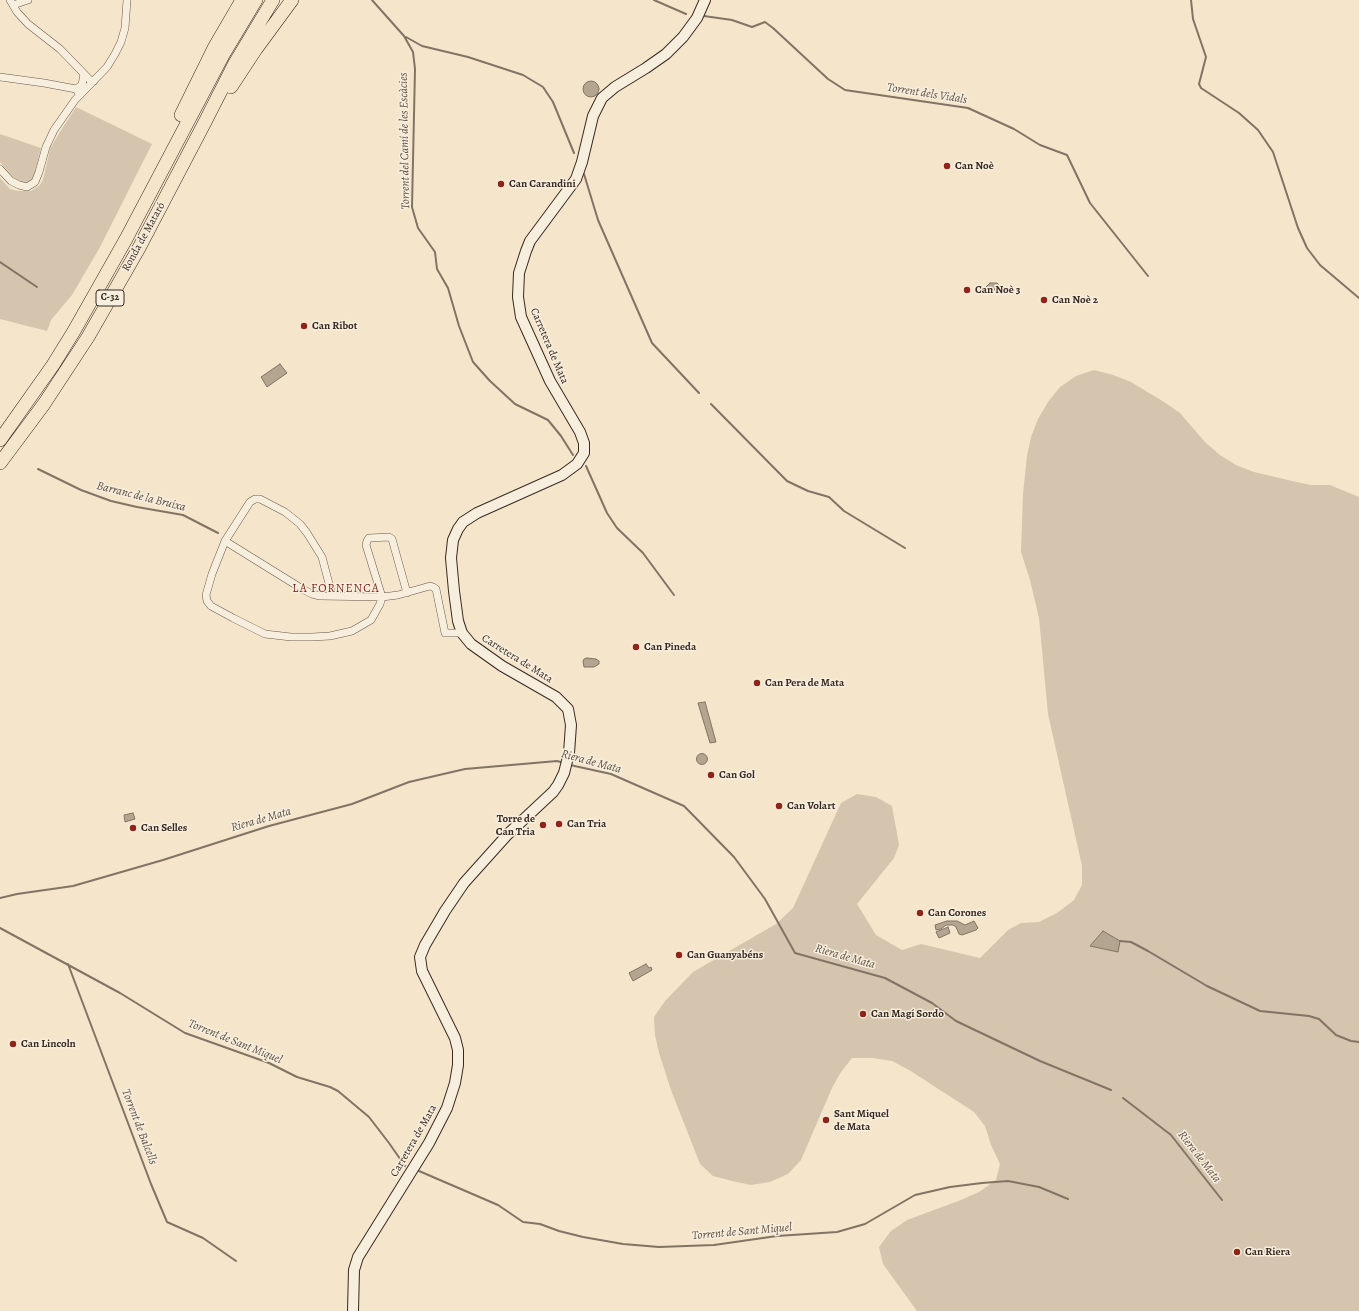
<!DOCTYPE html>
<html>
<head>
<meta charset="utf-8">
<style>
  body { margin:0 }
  canvas { display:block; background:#f5e5ca }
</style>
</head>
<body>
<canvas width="1359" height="1311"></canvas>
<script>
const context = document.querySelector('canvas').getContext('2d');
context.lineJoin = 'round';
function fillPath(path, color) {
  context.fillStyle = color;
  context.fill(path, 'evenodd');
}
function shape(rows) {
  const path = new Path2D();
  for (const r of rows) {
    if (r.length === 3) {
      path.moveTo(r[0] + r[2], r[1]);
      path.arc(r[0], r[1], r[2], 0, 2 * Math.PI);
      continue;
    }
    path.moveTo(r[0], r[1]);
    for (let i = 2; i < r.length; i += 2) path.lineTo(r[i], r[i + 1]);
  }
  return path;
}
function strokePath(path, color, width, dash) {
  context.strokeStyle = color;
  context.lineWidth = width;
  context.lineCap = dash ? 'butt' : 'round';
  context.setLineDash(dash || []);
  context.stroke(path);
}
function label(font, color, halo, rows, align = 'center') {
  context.font = font + ' Alegreya,serif';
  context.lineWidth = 3;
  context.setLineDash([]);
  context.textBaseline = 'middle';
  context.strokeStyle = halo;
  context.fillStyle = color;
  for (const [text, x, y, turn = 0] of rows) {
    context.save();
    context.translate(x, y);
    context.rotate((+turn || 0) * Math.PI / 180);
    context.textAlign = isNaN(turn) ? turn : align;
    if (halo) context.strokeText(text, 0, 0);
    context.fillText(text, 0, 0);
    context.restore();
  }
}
const green = shape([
  [76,107,152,144,99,249,72,295,51,320,47,331,0,319,0,178,10,189,18,191,31,191,40,185,43,180,50,149,60,132],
  [0,134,41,148,33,179,31,181,24,183,17,181,0,162],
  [1094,370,1113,375,1131,382,1164,402,1180,413,1205,442,1220,455,1236,465,1254,472,1292,481,1311,485,1330,485,1359,497,1359,1311,917,1311,883,1264,879,1247,891,1231,907,1220,961,1200,979,1192,996,1180,1000,1164,991,1145,985,1126,974,1112,909,1070,892,1061,872,1058,852,1058,841,1072,832,1088,801,1160,788,1174,770,1182,751,1185,732,1181,713,1176,700,1164,671,1090,659,1053,655,1035,654,1017,665,1001,693,972,776,924,793,908,841,803,857,794,876,797,892,806,899,845,894,858,857,904,876,935,902,950,921,944,980,958,1008,930,1021,923,1039,922,1057,913,1074,900,1082,885,1082,866,1048,714,1039,618,1030,580,1021,552,1023,494,1027,456,1031,437,1038,419,1048,402,1060,387,1076,376]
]);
const water = shape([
  [591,89,8],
  [990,283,997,283,999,285,998,288,994,290,987,289,986,287,990,283],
  [280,364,287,373,267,387,261,377,280,364],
  [587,658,596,659,599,661,599,664,594,667,584,667,583,661,584,659,587,658],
  [705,702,716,742,710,743,698,703,705,702],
  [702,759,5.5],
  [133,813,135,819,125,822,124,815,133,813],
  [947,921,957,921,965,925,974,921,978,928,976,930,962,935,959,934,956,927,953,925,946,925,941,929,936,930,935,925,947,921],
  [948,927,950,933,939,938,936,932,948,927],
  [1103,931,1120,941,1118,952,1090,946,1103,931],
  [646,964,649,968,651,967,652,970,633,981,629,973,646,964]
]);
const stream = shape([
  [372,0,404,36,413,52,415,69,412,207,418,228,435,252,437,269,448,288,459,326,473,362,490,381,515,404,548,420,561,436,573,455],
  [654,0,686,14],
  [1191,0,1193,19,1206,57,1199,84,1201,88,1239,113,1258,130,1273,152,1298,228,1307,248,1320,265,1359,298],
  [704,16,732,20,752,27,765,22,773,28,828,79,845,90,968,108,1014,129,1040,145,1067,155,1090,203,1148,276],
  [406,37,422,46,468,57,523,75,543,87,553,102,574,153],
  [584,174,598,220,652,343,699,393],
  [0,262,37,287],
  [711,404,787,481,808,491,829,497,844,511,905,548],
  [586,466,607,513,617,528,643,553,674,595],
  [38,469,81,490,111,501,137,507,183,515,218,533],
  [570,765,611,774,684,806,734,857,765,899,795,953,885,978,932,1003,956,1021,1040,1061,1111,1090],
  [0,898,17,894,73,886,163,860,269,826,352,804,409,782,465,769,557,761,564,763],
  [0,928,120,993,185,1033,269,1063,297,1077,330,1087,338,1091,369,1117,389,1143,405,1166],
  [1120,941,1131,942,1148,951,1207,986,1260,1011,1309,1016,1319,1019,1336,1035,1351,1041,1359,1042],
  [68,964,151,1184,167,1222,203,1238,236,1261],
  [1123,1098,1171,1135,1222,1200],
  [419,1171,498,1205,523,1222,540,1224,559,1231,583,1237,623,1244,659,1247,714,1245,777,1236,837,1232,865,1224,915,1195,950,1187,982,1183,1008,1181,1039,1187,1068,1199]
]);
const street = shape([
  [10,0,17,12,28,24,60,49,90,80,94,81],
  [13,5,28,0],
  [0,77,44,83,76,89,80,95],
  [76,89,82,85,84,74],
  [0,169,11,181,19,185,27,187,35,182,39,172,46,147,54,130,75,100,107,67,115,54,121,42,125,28,127,0],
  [225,541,304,590,312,594,320,596,382,597,398,595,430,586,433,587,436,589,445,633,462,633],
  [332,595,322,557,307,533,300,524,285,512,260,499,255,499,250,502,225,541,212,574,206,595,207,601,211,606,233,618,265,634,291,637,312,637,330,636,352,631,371,620,380,604,382,597,366,545,367,541,369,538,389,537,392,539,407,593]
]);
const secondary = shape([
  [353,1311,354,1270,358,1257,429,1143,447,1108,455,1083,458,1065,458,1050,455,1038,422,971,420,957,425,945,445,911,464,883,508,834,553,792,558,785,564,773,569,753,571,725,568,709,556,697,502,666,471,644,462,633,458,621,454,591,451,558,453,540,458,529,463,522,477,513,562,475,577,464,584,453,584,443,580,432,550,381,521,317,518,297,519,273,526,251,530,241,576,179,582,162,593,116,602,98,615,87,646,68,666,54,683,37,697,18,705,0]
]);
const highway = shape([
  [231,87,256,49,292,0],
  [181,115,214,48,242,0],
  [0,440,53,365,74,331,126,239,223,55,256,0],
  [0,463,44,404,88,337,139,248,205,122,235,63,273,0]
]);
const markers = [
  [947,166,4,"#8f2418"],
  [501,184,4,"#8f2418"],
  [967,290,4,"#8f2418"],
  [1044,300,4,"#8f2418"],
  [304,326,4,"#8f2418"],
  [636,647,4,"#8f2418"],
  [757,683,4,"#8f2418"],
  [711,775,4,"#8f2418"],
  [779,806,4,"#8f2418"],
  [559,824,4,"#8f2418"],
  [543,825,4,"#8f2418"],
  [133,828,4,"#8f2418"],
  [920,913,4,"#8f2418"],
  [679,955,4,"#8f2418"],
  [863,1014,4,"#8f2418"],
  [13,1044,4,"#8f2418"],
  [826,1120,4,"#8f2418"],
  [1237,1252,4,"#8f2418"]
];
const shields = [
  [110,298,28]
];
const shieldNames = [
  ["C-32",110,298]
];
const poiNames = [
  ["Can Noè",955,166],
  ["Can Carandini",509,184],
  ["Can Noè 3",975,290],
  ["Can Noè 2",1052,300],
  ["Can Ribot",312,326],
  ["Can Pineda",644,647],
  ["Can Pera de Mata",765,683],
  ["Can Gol",719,775],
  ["Can Volart",787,806],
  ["Torre de",535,819,"right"],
  ["Can Tria",535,832,"right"],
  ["Can Tria",567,824],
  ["Can Selles",141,828],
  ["Can Corones",928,913],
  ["Can Guanyabéns",687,955],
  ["Can Magí Sordo",871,1014],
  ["Can Lincoln",21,1044],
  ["Sant Miquel",834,1114],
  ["de Mata",834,1127],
  ["Can Riera",1245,1252]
];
const streetNames = [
  ["Ronda de Mataró",144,237,-61],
  ["Carretera de Mata",549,346,67],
  ["Carretera de Mata",517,659,32],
  ["Carretera de Mata",414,1141,-60]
];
const waterNames = [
  ["Torrent dels Vidals",927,94,9],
  ["Torrent del Camí de les Escàcies",405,141,-91],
  ["Barranc de la Bruixa",141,497,14],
  ["Riera de Mata",591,762,15],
  ["Riera de Mata",261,820,-16],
  ["Riera de Mata",845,957,16],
  ["Torrent de Sant Miquel",235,1042,22],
  ["Torrent de Balcells",139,1127,69],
  ["Riera de Mata",1199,1157,52],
  ["Torrent de Sant Miquel",742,1232,-5]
];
const neighbourhoodNames = [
  ["LA FORNENCA",336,589]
];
fillPath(green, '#d5c5ae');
fillPath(water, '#b4a591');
strokePath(water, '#827465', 1);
strokePath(stream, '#827465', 2);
strokePath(street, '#66594d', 8);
strokePath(secondary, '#372a23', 12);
strokePath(highway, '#372a23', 14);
strokePath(street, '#f8eedd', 7);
strokePath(secondary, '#f8eedd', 10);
strokePath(highway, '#f5e5ca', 13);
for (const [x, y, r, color] of markers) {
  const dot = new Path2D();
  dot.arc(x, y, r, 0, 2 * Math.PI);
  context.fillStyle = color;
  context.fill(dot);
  strokePath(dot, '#f8eedd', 1.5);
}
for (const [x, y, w] of shields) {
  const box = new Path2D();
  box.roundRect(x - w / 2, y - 8, w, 16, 3);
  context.fillStyle = '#f8eedd';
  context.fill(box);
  strokePath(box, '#372a23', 1);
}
label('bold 10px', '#372a23', null, shieldNames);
label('bold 11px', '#372a23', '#f8eedd', poiNames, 'left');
label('11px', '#372a23', '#f8eedd', streetNames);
label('italic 12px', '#5c4f44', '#f8eedd', waterNames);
context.letterSpacing = '1px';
label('12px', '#7a1f14', '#f8eedd', neighbourhoodNames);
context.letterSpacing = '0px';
</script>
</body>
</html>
